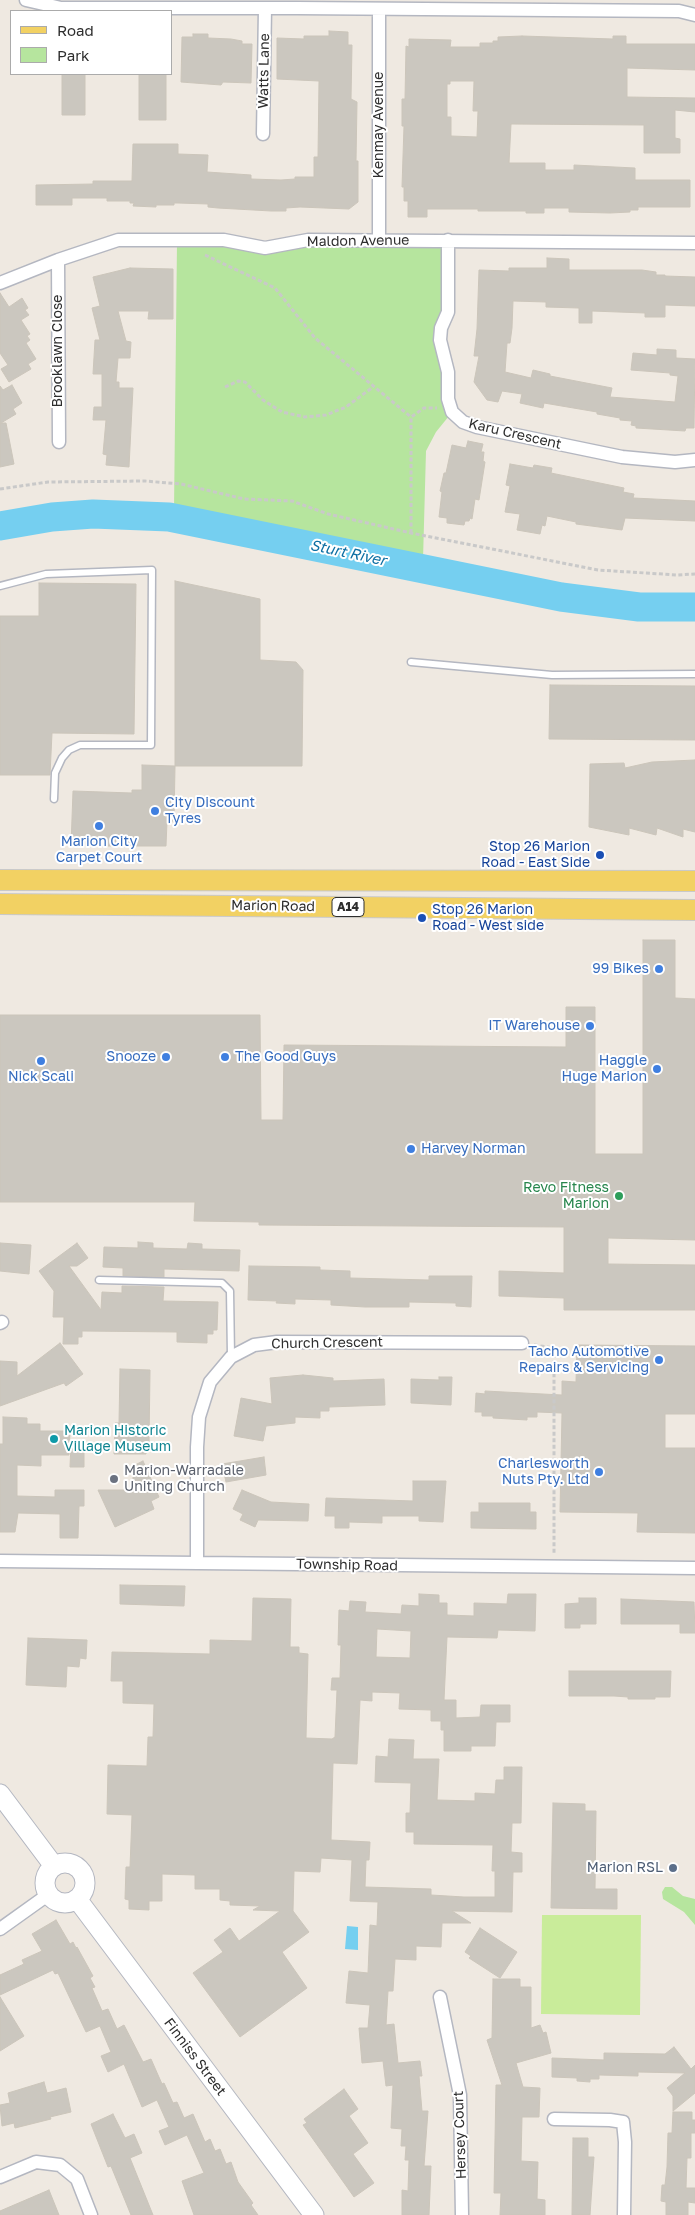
<!DOCTYPE html>
<html>
<head>
<meta charset="utf-8">
<style>
  body { margin:0 }
  #map { position:relative; width:695px; height:2215px; overflow:hidden; background:#efe9e1; font-family:"Golos Text",sans-serif }
  canvas { display:block }
  .legend { position:absolute; left:10px; top:10px; width:162px; height:65px; box-sizing:border-box; background:#fff; border:1px solid #ababab; margin:0; padding:6px 9px; list-style:none; font-size:15px; color:#2e2e2e }
  .legend li { display:flex; align-items:center; gap:10px; height:25px }
  .legend b { width:25px; border:1px solid #ababab }
</style>
</head>
<body>
<div id="map">
<canvas width="695" height="2215"></canvas>
<ul class="legend">
<li><b style="height:6px;background:#f2d163"></b>Road</li>
<li><b style="height:14px;background:#b6e59e"></b>Park</li>
</ul>
</div>
<script>
const context = document.querySelector('canvas').getContext('2d');
context.lineJoin = 'round';
function fillPath(path, color) {
  context.fillStyle = color;
  context.fill(path, 'evenodd');
}
function shape(rows) {
  const path = new Path2D();
  for (const r of rows) {
    if (r.length === 3) {
      path.moveTo(r[0] + r[2], r[1]);
      path.arc(r[0], r[1], r[2], 0, 2 * Math.PI);
      continue;
    }
    path.moveTo(r[0], r[1]);
    for (let i = 2; i < r.length; i += 2) path.lineTo(r[i], r[i + 1]);
  }
  return path;
}
function strokePath(path, color, width, dash) {
  context.strokeStyle = color;
  context.lineWidth = width;
  context.lineCap = dash ? 'butt' : 'round';
  context.setLineDash(dash || []);
  context.stroke(path);
}
function label(font, color, halo, rows, align = 'center') {
  context.font = font + ' "Golos Text",sans-serif';
  context.lineWidth = 4;
  context.setLineDash([]);
  context.textBaseline = 'middle';
  context.strokeStyle = halo;
  context.fillStyle = color;
  for (const [text, x, y, turn = 0] of rows) {
    context.save();
    context.translate(x, y);
    context.rotate((+turn || 0) * Math.PI / 180);
    context.textAlign = isNaN(turn) ? turn : align;
    if (halo) context.strokeText(text, 0, 0);
    context.fillText(text, 0, 0);
    context.restore();
  }
}
const green = shape([
  [177,243,442,244,443,373,449,416,436,432,426,451,423,560,174,510],
  [665,1887,672,1887,683,1896,695,1899,695,1925,684,1912,663,1899,662,1892]
]);
const pitch = shape([
  [542,1915,641,1915,640,2015,541,2014]
]);
const water = shape([
  [347,1926,358,1927,358,1950,345,1949]
]);
const river = shape([
  [0,526,52,517,93,514,169,517,561,597,639,607,695,607]
]);
const building = shape([
  [329,31,348,32,348,45,352,45,351,99,357,102,356,161,358,161,358,202,349,209,300,207,286,208,286,211,271,211,218,208,208,207,208,204,178,203,174,203,174,205,156,205,156,207,133,206,134,203,130,203,130,201,107,201,107,198,72,198,72,205,36,205,36,185,93,184,93,181,132,181,133,144,178,144,178,154,208,155,207,172,251,175,251,179,281,180,295,179,295,177,314,177,314,157,318,157,319,81,277,79,277,38,304,39,304,36,329,36,329,31],
  [193,34,208,34,208,38,231,39,242,41,242,44,252,44,251,83,223,82,221,85,181,82,182,37,193,37,193,34],
  [522,36,613,39,613,36,626,36,626,44,695,44,695,70,627,68,627,97,695,98,695,112,675,110,675,138,680,139,680,153,644,153,644,125,511,124,509,163,545,163,545,170,574,170,574,165,635,168,635,180,690,180,690,207,638,207,638,210,630,210,630,212,610,213,569,212,569,208,544,208,544,213,526,213,526,211,478,211,478,209,427,209,427,217,408,217,408,201,404,201,404,187,402,187,404,126,402,126,402,99,405,99,406,46,409,47,409,39,451,40,450,47,480,47,480,43,493,43,493,41,498,41,498,37,522,36],
  [450,81,474,81,473,111,478,111,477,137,451,136,451,117,447,117,447,84,450,84,450,81],
  [62,74,85,74,85,115,62,115,62,74],
  [139,74,166,74,166,120,139,120,139,74],
  [547,258,569,259,569,270,642,270,656,272,656,275,665,275,665,276,695,277,695,306,665,305,665,317,645,317,645,313,592,311,592,323,579,323,579,308,546,307,546,302,513,301,512,328,510,343,507,343,505,372,531,378,533,370,550,374,550,376,612,388,610,397,675,402,678,376,670,375,670,373,631,370,633,353,657,355,657,349,676,350,676,358,695,359,694,428,686,428,685,431,636,428,636,426,631,425,632,421,620,420,620,418,597,414,597,412,544,403,543,408,520,403,522,394,502,391,498,402,487,400,474,382,479,356,474,356,477,329,479,270,509,271,509,268,547,268,547,258],
  [130,268,173,269,173,319,148,319,149,311,118,311,126,341,131,342,130,358,118,358,116,382,119,382,119,388,133,388,129,467,106,465,107,455,103,454,106,420,93,420,94,407,102,407,102,374,93,374,95,340,100,340,92,308,100,306,93,277,130,268],
  [0,293,9,307,22,298,28,308,25,310,29,315,21,320,30,334,27,336,30,340,26,343,36,359,28,364,31,369,9,382,1,369,8,365,0,353,0,293],
  [12,385,22,403,13,409,16,414,1,423,6,423,14,464,0,467,0,386,3,390,12,385],
  [468,441,483,444,481,452,484,452,483,461,485,462,479,500,475,499,472,519,470,518,469,521,465,521,464,525,447,523,447,518,439,517,442,492,440,491,444,473,446,473,452,445,466,448,468,441],
  [510,464,533,468,534,465,552,468,551,473,624,488,623,492,634,494,633,498,695,501,695,521,625,518,622,530,576,524,576,522,547,516,545,526,542,525,540,534,517,530,520,514,505,512,510,486,506,485,510,464],
  [175,581,260,599,260,660,296,662,303,670,302,766,175,766,175,581],
  [39,583,136,584,134,734,52,733,50,775,0,775,0,616,39,616,39,583],
  [550,685,695,686,695,740,549,739,550,685],
  [695,760,695,832,683,829,683,837,657,828,656,835,629,828,629,835,589,827,590,764,624,763,625,768,652,762,695,760],
  [142,765,175,766,174,821,167,821,166,846,71,846,73,791,132,793,132,790,142,790,142,765],
  [643,940,675,940,675,998,695,999,695,1240,608,1238,608,1264,695,1265,695,1310,564,1310,564,1298,499,1296,499,1271,564,1273,564,1227,259,1225,259,1222,194,1221,195,1202,0,1202,0,1015,260,1015,261,1120,283,1120,284,1045,566,1047,566,1007,595,1007,595,1154,643,1154,643,940],
  [138,1242,153,1243,153,1248,187,1249,188,1243,202,1244,202,1249,240,1250,239,1271,164,1269,164,1277,123,1276,123,1268,103,1267,104,1247,138,1248,138,1242],
  [0,1243,31,1245,29,1274,0,1271,0,1243],
  [77,1243,88,1258,77,1266,69,1266,101,1310,102,1292,122,1293,122,1286,164,1287,163,1301,218,1302,217,1330,213,1330,213,1334,207,1334,207,1343,177,1342,177,1332,82,1331,82,1337,78,1337,78,1344,63,1344,64,1317,53,1317,54,1291,39,1271,77,1243],
  [249,1266,320,1267,320,1270,350,1271,350,1278,429,1280,429,1276,472,1276,471,1307,456,1306,456,1303,409,1302,409,1307,365,1307,331,1305,331,1300,295,1299,295,1304,276,1303,277,1301,248,1300,249,1266],
  [60,1343,83,1374,66,1386,64,1383,0,1406,0,1361,17,1362,17,1376,60,1343],
  [577,1345,695,1346,695,1414,665,1414,665,1448,695,1448,695,1533,637,1532,638,1513,560,1512,562,1413,537,1412,537,1417,527,1417,527,1420,493,1418,493,1416,482,1416,482,1412,475,1412,476,1393,485,1394,485,1391,562,1395,562,1381,576,1382,577,1345],
  [120,1369,150,1370,149,1445,146,1445,146,1454,114,1454,115,1423,119,1423,120,1369],
  [303,1375,333,1378,333,1381,384,1379,385,1405,329,1407,329,1411,320,1411,320,1418,295,1417,295,1423,266,1426,263,1441,234,1436,241,1398,272,1404,270,1378,303,1375],
  [439,1377,452,1377,451,1405,411,1403,411,1379,439,1380,439,1377],
  [3,1417,27,1418,27,1424,40,1424,40,1431,70,1431,69,1455,41,1455,41,1466,17,1465,17,1496,55,1497,55,1490,84,1490,84,1506,79,1506,78,1538,60,1538,60,1514,18,1513,15,1532,0,1532,0,1444,3,1444,3,1417],
  [71,1444,84,1444,84,1467,70,1467,71,1444],
  [264,1457,266,1475,226,1482,222,1464,264,1457],
  [143,1461,159,1497,151,1501,154,1509,115,1527,98,1490,133,1490,133,1466,143,1461],
  [413,1481,446,1481,443,1522,419,1521,419,1516,382,1516,382,1523,349,1522,349,1528,335,1528,335,1516,325,1516,326,1498,413,1501,413,1481],
  [242,1490,271,1502,309,1504,308,1521,258,1520,255,1527,240,1520,243,1514,233,1509,242,1490],
  [479,1503,530,1503,530,1512,536,1512,536,1529,471,1528,471,1512,479,1512,479,1503],
  [120,1585,185,1586,184,1606,120,1604,120,1585],
  [419,1594,439,1595,439,1603,447,1603,447,1615,474,1616,474,1603,507,1604,508,1594,536,1594,535,1631,498,1630,497,1638,447,1637,444,1700,456,1700,456,1718,480,1717,481,1705,510,1705,510,1722,496,1722,495,1746,471,1746,471,1751,444,1751,444,1730,441,1730,441,1721,431,1721,431,1710,399,1709,400,1693,372,1692,372,1701,360,1700,357,1764,333,1763,331,1840,370,1842,369,1860,366,1860,365,1887,431,1889,431,1895,464,1897,495,1897,495,1871,492,1871,493,1845,414,1844,414,1832,406,1832,406,1813,410,1813,411,1783,375,1782,376,1756,388,1757,389,1739,414,1740,413,1759,439,1759,437,1800,475,1801,475,1793,495,1794,496,1780,504,1780,504,1767,522,1767,521,1823,512,1823,511,1852,522,1853,522,1872,513,1872,512,1912,452,1911,471,1923,442,1923,441,1947,416,1946,416,1960,395,1959,393,1991,388,1991,386,2025,394,2024,398,2063,420,2061,422,2076,419,2076,422,2111,428,2111,424,2166,431,2166,429,2215,402,2215,402,2190,408,2191,409,2160,405,2160,406,2146,401,2146,402,2129,391,2128,393,2085,386,2086,383,2061,362,2063,359,2028,368,2028,370,2005,346,2003,349,1971,368,1973,370,1925,377,1926,378,1902,350,1901,352,1860,321,1858,320,1872,294,1871,293,1911,309,1932,282,1952,307,1988,240,2037,193,1973,223,1952,214,1940,230,1928,239,1941,280,1911,253,1910,260,1906,230,1905,230,1901,220,1900,220,1889,195,1889,195,1875,162,1874,162,1901,149,1901,149,1910,129,1909,129,1900,125,1899,126,1867,130,1867,132,1815,107,1814,108,1765,147,1766,148,1737,153,1737,154,1704,123,1703,123,1681,111,1681,112,1652,210,1654,210,1640,252,1641,253,1598,291,1599,290,1647,299,1647,299,1653,308,1654,306,1738,332,1739,335,1737,337,1690,331,1690,332,1678,340,1678,341,1645,338,1645,339,1610,349,1611,350,1601,366,1602,365,1612,401,1614,402,1605,419,1606,419,1594],
  [377,1629,411,1631,410,1658,376,1657,377,1629],
  [579,1598,596,1598,596,1624,580,1624,580,1628,565,1628,565,1604,579,1603,579,1598],
  [621,1599,694,1602,695,1633,680,1633,680,1624,621,1624,621,1599],
  [28,1638,87,1640,86,1659,80,1658,79,1667,67,1666,66,1687,26,1685,28,1638],
  [569,1671,671,1671,670,1697,655,1697,655,1699,628,1699,628,1697,614,1696,569,1696,569,1671],
  [553,1803,585,1804,585,1811,596,1811,595,1889,617,1889,617,1909,551,1908,553,1803],
  [56,1920,70,1944,73,1942,76,1948,77,1947,93,1976,90,1978,95,1987,92,1988,102,2011,108,2009,117,2029,124,2025,143,2062,151,2059,162,2084,164,2083,173,2103,177,2102,184,2118,193,2114,205,2142,210,2139,215,2151,220,2149,226,2164,231,2162,238,2182,253,2203,251,2205,258,2215,194,2215,182,2181,204,2173,187,2135,165,2145,159,2131,169,2127,157,2100,142,2107,124,2064,108,2072,101,2056,111,2052,100,2026,86,2032,58,1973,55,1974,53,1970,0,1995,0,1975,24,1964,22,1960,42,1951,32,1934,56,1920],
  [480,1928,517,1952,500,1978,469,1958,471,1956,465,1952,480,1928],
  [493,1979,520,1979,520,1987,531,1987,531,2028,540,2025,543,2033,546,2032,551,2053,516,2063,523,2087,540,2088,539,2117,522,2117,521,2161,538,2162,537,2199,545,2200,545,2215,500,2215,501,2193,494,2193,496,2085,502,2085,487,2040,492,2038,493,1979],
  [0,1997,24,2036,0,2051,0,1997],
  [674,2047,691,2069,695,2065,695,2093,673,2111,673,2096,667,2088,685,2073,638,2072,638,2076,599,2075,599,2079,590,2079,590,2082,577,2081,577,2078,552,2077,552,2058,604,2060,604,2053,665,2054,674,2047],
  [44,2082,47,2093,66,2088,71,2112,50,2117,51,2119,15,2128,14,2123,2,2126,0,2105,10,2103,8,2093,44,2082],
  [344,2089,358,2109,349,2116,368,2143,353,2154,374,2183,354,2197,303,2125,307,2123,304,2119,344,2089],
  [673,2112,692,2112,692,2120,695,2120,695,2133,691,2133,691,2158,687,2158,686,2188,695,2188,695,2203,688,2202,688,2215,666,2215,666,2202,661,2201,662,2185,665,2185,667,2167,668,2133,672,2133,673,2112],
  [113,2114,125,2138,134,2134,142,2153,130,2158,153,2215,131,2215,111,2166,108,2167,91,2124,113,2114],
  [573,2138,588,2138,588,2157,594,2157,590,2215,572,2215,573,2138],
  [49,2190,59,2215,0,2215,0,2211,49,2190]
]);
const path = shape([
  [205,255,275,288,315,338,411,417],
  [225,387,238,381,245,382,263,400,282,412,305,417,326,415,346,407,373,387],
  [0,489,48,482,145,481,181,484,244,499,292,501,328,514,411,533,598,570,677,575,695,574],
  [411,533,411,417,424,408,437,408],
  [534,1345,554,1348,554,1554]
]);
const lane = shape([
  [0,586,46,574,152,570,151,745,80,745,69,750,62,758,55,773,54,799],
  [411,662,552,675,695,674],
  [99,1280,222,1283,230,1291,231,1356]
]);
const street = shape([
  [26,0,61,8,297,8,679,11,695,15],
  [263,134,265,8],
  [379,240,379,10],
  [448,240,448,312,441,328,440,340,448,372,448,399,452,412,463,422,477,427,622,457,675,462,695,460],
  [58,260,59,442],
  [0,283,58,260,118,240,224,240,265,248,308,240,695,243],
  [0,1323,2,1322],
  [0,1561,695,1568],
  [197,1563,197,1447,199,1417,210,1382,231,1357,254,1345,277,1342,522,1343],
  [0,1929,49,1894],
  [440,1997,460,2095,462,2215],
  [554,2119,610,2120,623,2122,625,2142,624,2215],
  [0,2177,36,2162,60,2165,77,2179,91,2215]
]);
const secondary = shape([
  [0,1794,54,1866],
  [65,1883,20],
  [77,1899,314,2215]
]);
const primary = shape([
  [0,880,695,881],
  [0,904,695,910]
]);
const markers = [
  [155,811,5,"#3f7fe0"],
  [99,826,5,"#3f7fe0"],
  [600,855,5,"#1a4fb4"],
  [422,918,5,"#1a4fb4"],
  [659,969,5,"#3f7fe0"],
  [590,1026,5,"#3f7fe0"],
  [166,1057,5,"#3f7fe0"],
  [225,1057,5,"#3f7fe0"],
  [41,1061,5,"#3f7fe0"],
  [657,1069,5,"#3f7fe0"],
  [411,1149,5,"#3f7fe0"],
  [619,1196,5,"#2e9e5b"],
  [659,1360,5,"#3f7fe0"],
  [54,1439,5,"#0f9aa8"],
  [599,1472,5,"#3f7fe0"],
  [114,1479,5,"#6b7280"],
  [673,1868,5,"#5c6f8a"]
];
const shields = [
  [348,907,32]
];
const shieldNames = [
  ["A14",348,907]
];
const streetNames = [
  ["Watts Lane",264,71,-89],
  ["Kenmay Avenue",379,125,-90],
  ["Maldon Avenue",358,241,-1],
  ["Brooklawn Close",58,351,-90],
  ["Karu Crescent",515,434,13],
  ["Marion Road",273,906,1],
  ["Church Crescent",327,1343,-1],
  ["Township Road",347,1565,1],
  ["Finniss Street",195,2057,53],
  ["Hersey Court",460,2135,-92]
];
const shopNames = [
  ["City Discount",165,803,"left"],
  ["Tyres",165,819,"left"],
  ["Marion City",99,842,"center"],
  ["Carpet Court",99,858,"center"],
  ["99 Bikes",649,969],
  ["IT Warehouse",580,1026],
  ["Snooze",156,1057],
  ["The Good Guys",235,1057,"left"],
  ["Haggle",647,1061],
  ["Huge Marion",647,1077],
  ["Nick Scali",41,1077,"center"],
  ["Harvey Norman",421,1149,"left"],
  ["Tacho Automotive",649,1352],
  ["Repairs & Servicing",649,1368],
  ["Charlesworth",589,1464],
  ["Nuts Pty. Ltd",589,1480]
];
const transitNames = [
  ["Stop 26 Marion",590,847],
  ["Road - East Side",590,863],
  ["Stop 26 Marion",432,910,"left"],
  ["Road - West side",432,926,"left"]
];
const leisureNames = [
  ["Revo Fitness",609,1188],
  ["Marion",609,1204]
];
const cultureNames = [
  ["Marion Historic",64,1431],
  ["Village Museum",64,1447]
];
const worshipNames = [
  ["Marion-Warradale",124,1471],
  ["Uniting Church",124,1487]
];
const serviceNames = [
  ["Marion RSL",663,1868]
];
const waterNames = [
  ["Sturt River",348,553,12]
];
fillPath(green, '#b6e59e');
fillPath(pitch, '#c9ec9a');
fillPath(water, '#75cff0');
strokePath(river, '#75cff0', 29);
fillPath(building, '#cbc7bf');
strokePath(building, '#cbc5ba', 1);
strokePath(lane, '#b4b7c1', 9);
strokePath(street, '#b4b7c1', 15);
strokePath(secondary, '#b4b7c1', 21);
strokePath(primary, '#c9c9c9', 22);
strokePath(path, '#c9c9c9', 3, [4, 2.5]);
strokePath(lane, '#fff', 6);
strokePath(street, '#fff', 12);
strokePath(secondary, '#fff', 19);
strokePath(primary, '#f2d163', 20);
for (const [x, y, r, color] of markers) {
  const dot = new Path2D();
  dot.arc(x, y, r, 0, 2 * Math.PI);
  context.fillStyle = color;
  context.fill(dot);
  strokePath(dot, '#fff', 2);
}
for (const [x, y, w] of shields) {
  const box = new Path2D();
  box.roundRect(x - w / 2, y - 9.5, w, 19, 4);
  context.fillStyle = '#fff';
  context.fill(box);
  strokePath(box, '#2e2e2e', 1);
}
label('bold 12px', '#2e2e2e', null, shieldNames);
label('14px', '#2e2e2e', '#fff', streetNames);
label('14px', '#366cbe', '#fff', shopNames, 'right');
label('14px', '#164399', '#fff', transitNames, 'right');
label('14px', '#27864d', '#fff', leisureNames, 'right');
label('14px', '#0d838f', '#fff', cultureNames, 'left');
label('14px', '#5b616d', '#fff', worshipNames, 'left');
label('14px', '#4e5e75', '#fff', serviceNames, 'right');
label('italic 15px', '#0d6fa3', '#fff', waterNames);
</script>
</body>
</html>
